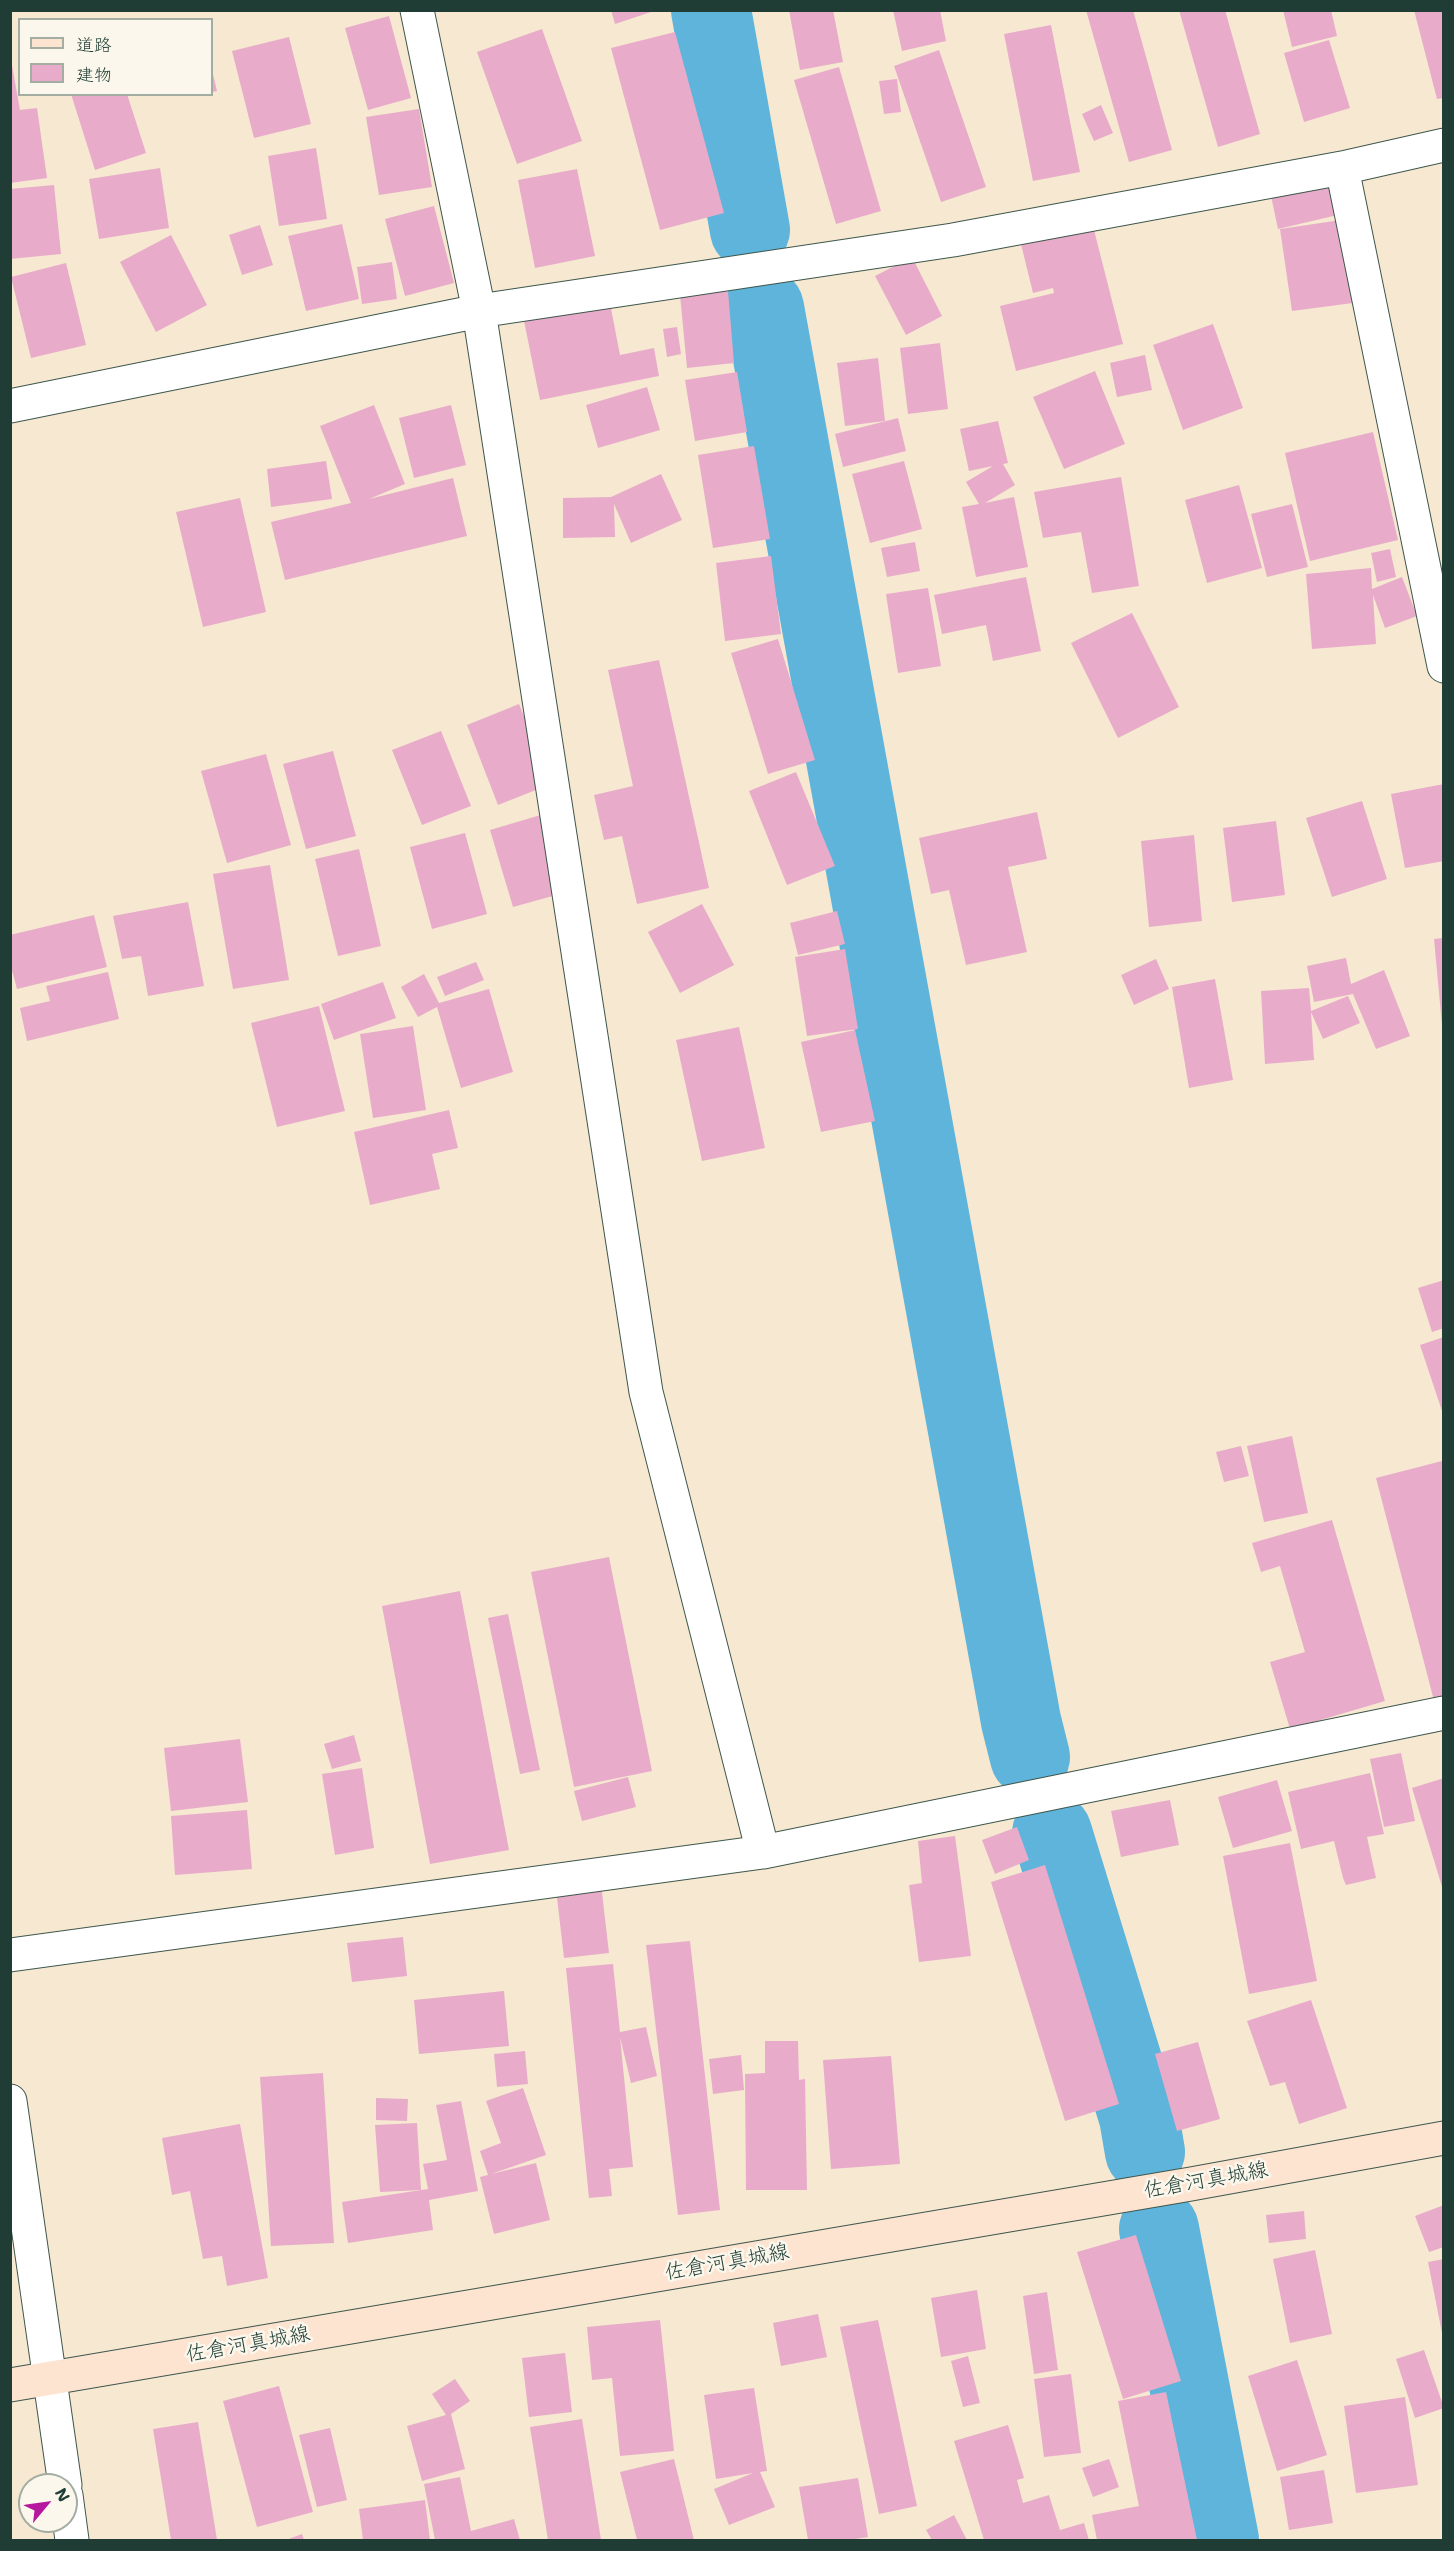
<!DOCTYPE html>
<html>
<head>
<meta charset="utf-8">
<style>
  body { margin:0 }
  #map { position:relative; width:1454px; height:2551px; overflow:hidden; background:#f6e8d1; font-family:"Shantell Sans","Klee One",sans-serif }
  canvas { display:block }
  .frame { position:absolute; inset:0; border:12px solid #1f3d34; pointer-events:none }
  .legend { position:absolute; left:18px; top:18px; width:195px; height:78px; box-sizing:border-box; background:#fbf7ec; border:2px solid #a3ada2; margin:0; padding:8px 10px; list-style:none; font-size:18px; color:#1f3d34 }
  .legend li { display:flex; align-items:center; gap:12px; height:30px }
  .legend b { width:30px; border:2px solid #a3ada2 }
  .north { position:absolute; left:18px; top:2473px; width:60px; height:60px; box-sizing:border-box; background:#fbf7ec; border:2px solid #a3ada2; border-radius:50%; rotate:61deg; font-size:16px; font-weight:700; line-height:24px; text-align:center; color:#1f3d34 }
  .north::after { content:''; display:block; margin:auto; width:21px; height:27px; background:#b5179e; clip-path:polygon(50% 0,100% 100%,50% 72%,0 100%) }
</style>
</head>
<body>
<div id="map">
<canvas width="1454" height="2551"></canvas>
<div class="frame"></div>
<ul class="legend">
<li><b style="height:8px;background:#fde4d1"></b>道路</li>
<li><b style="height:16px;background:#e8acca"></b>建物</li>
</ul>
<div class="north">N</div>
</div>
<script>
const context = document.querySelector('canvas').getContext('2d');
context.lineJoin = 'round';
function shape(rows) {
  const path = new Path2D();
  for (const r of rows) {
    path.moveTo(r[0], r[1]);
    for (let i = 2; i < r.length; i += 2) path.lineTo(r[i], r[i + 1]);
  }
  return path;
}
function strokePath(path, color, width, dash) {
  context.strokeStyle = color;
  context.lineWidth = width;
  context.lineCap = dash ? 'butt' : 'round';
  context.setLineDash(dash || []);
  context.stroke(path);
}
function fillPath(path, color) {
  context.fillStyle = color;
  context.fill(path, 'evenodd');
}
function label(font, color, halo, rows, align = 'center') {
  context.font = font + ' "Shantell Sans","Klee One",sans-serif';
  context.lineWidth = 5;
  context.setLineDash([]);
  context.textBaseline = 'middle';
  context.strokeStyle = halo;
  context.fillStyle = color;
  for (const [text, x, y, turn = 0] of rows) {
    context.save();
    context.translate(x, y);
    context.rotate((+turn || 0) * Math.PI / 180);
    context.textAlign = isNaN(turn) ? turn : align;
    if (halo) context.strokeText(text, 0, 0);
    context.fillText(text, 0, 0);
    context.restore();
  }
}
const river = shape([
  [711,10,750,230],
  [764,308,1021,1721,1030,1757],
  [1052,1833,1139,2117,1145,2152],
  [1159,2229,1219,2540]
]);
const building = shape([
  [611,10,650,10,651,12,615,24],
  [789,10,833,10,843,62,800,70],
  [893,10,940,10,946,41,902,51],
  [1086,10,1133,10,1172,150,1129,162],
  [1179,10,1225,10,1260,134,1218,147],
  [1283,10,1331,10,1337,36,1292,47],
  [1414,10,1444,10,1444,98,1437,99],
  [389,16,411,98,368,110,345,28],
  [1051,25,1080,172,1033,181,1004,34],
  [542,29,582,141,517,164,477,52],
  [675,32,724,213,660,230,611,48],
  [289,37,311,124,254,138,232,51],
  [1329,40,1350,108,1304,122,1284,53],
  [939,50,986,187,941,202,894,66],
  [10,54,20,110,37,108,47,178,10,183],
  [839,67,881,211,836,224,794,80],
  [212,70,217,91,212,92],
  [897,79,901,112,884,114,879,81],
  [71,94,127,94,146,153,95,170],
  [1101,105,1113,133,1094,141,1082,114],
  [419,109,432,187,379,195,366,117],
  [316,148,327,219,279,226,268,156],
  [160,168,169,228,99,239,89,179],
  [577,169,595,256,535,268,518,180],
  [1333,181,1342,214,1278,229,1271,196],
  [54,185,61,254,10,259,10,189],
  [434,206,454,283,405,296,385,219],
  [1341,220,1353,303,1292,311,1280,229],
  [1092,222,1123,344,1016,371,1000,306,1054,293,1053,288,1033,293,1020,240],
  [342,224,359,299,306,311,288,236],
  [260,225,273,265,242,275,229,235],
  [171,235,207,305,156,332,120,262],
  [912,257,942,316,906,335,875,276],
  [392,262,397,299,362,304,357,267],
  [66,263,86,345,31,358,11,277],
  [728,291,734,363,687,368,680,295],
  [609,298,620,355,654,348,659,376,540,400,523,316],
  [1213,324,1243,408,1183,430,1153,345],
  [677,327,681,354,667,357,663,329],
  [940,343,948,409,908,414,900,348],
  [1145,355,1152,390,1117,397,1110,363],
  [878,358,885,421,845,426,837,363],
  [1095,371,1125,444,1064,469,1033,397],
  [737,372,747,432,695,441,685,380],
  [647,387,660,430,598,448,586,405],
  [374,405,405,484,369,499,453,478,467,536,285,580,271,522,351,503,320,426],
  [451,405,466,465,414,478,399,418],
  [898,418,906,451,843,467,835,434],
  [998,421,1008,463,1003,464,1015,485,985,503,1014,497,1028,567,976,577,962,507,979,504,966,482,993,466,969,471,960,429],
  [1373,432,1398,540,1310,561,1285,453],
  [754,446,770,539,713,548,698,455],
  [326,461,332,499,271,507,267,469],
  [904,461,922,529,870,543,852,474],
  [661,474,682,520,631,543,614,504,615,537,563,538,563,498,611,497],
  [1121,477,1139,586,1092,593,1081,532,1043,538,1034,492],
  [1239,485,1262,568,1207,583,1185,500],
  [240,498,266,612,203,627,176,512],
  [1292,504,1308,567,1267,577,1251,514],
  [915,542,920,571,887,577,881,548],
  [1390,549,1396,577,1377,582,1371,553],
  [771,556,781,634,725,641,716,563],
  [1371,568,1372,589,1402,577,1417,616,1385,628,1373,595,1376,644,1312,649,1306,574],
  [1026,577,1041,651,993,661,986,625,942,634,934,595],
  [928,588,941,666,898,673,886,594],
  [1132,613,1179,707,1118,738,1071,643],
  [778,639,815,760,768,774,731,653],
  [659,660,709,888,637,904,622,836,604,840,594,795,633,786,608,670],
  [519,704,551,784,498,805,467,725],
  [441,731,471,806,422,825,392,750],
  [333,751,356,836,306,849,283,764],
  [266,754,291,845,227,863,201,771],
  [796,772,835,866,787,885,749,791],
  [1444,784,1444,861,1405,868,1391,794],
  [1362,801,1387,879,1332,897,1306,818],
  [1037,812,1047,859,1008,867,1027,952,966,965,949,890,931,894,919,838],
  [544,814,567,892,513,907,490,830],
  [1276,821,1285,895,1232,902,1223,828],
  [465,833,487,914,432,929,410,847],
  [1194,835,1202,921,1149,927,1141,841],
  [359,849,381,946,338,956,315,859],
  [270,865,289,980,233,989,213,874],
  [188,902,204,986,148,996,141,956,122,959,113,916],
  [702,904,734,965,680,993,648,932],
  [837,911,845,944,798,955,790,923],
  [94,915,107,967,17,989,10,963,10,935],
  [1444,938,1444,1025,1442,1025,1434,939],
  [845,949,858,1029,807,1036,795,957],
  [1346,958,1351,984,1384,970,1410,1036,1376,1049,1353,994,1314,1002,1307,966],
  [1156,959,1169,989,1134,1005,1121,975],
  [476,962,484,980,445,996,437,977],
  [108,972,119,1019,27,1041,20,1008,50,1001,46,986],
  [424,974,439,1003,489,989,513,1072,461,1088,437,1007,418,1017,401,987],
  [1215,979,1233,1080,1189,1088,1172,987],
  [383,982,396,1018,334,1040,321,1004],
  [1309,988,1311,1011,1348,996,1360,1023,1323,1039,1311,1012,1314,1060,1265,1064,1261,991],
  [319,1006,345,1111,277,1127,251,1023],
  [413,1026,426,1110,373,1118,360,1034],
  [739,1027,765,1148,702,1161,676,1040],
  [855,1030,875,1121,821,1132,801,1042],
  [449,1110,458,1148,432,1154,440,1189,370,1205,354,1132],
  [1444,1280,1444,1328,1432,1332,1418,1288],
  [1444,1337,1444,1413,1443,1414,1420,1345],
  [1292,1436,1308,1513,1264,1522,1247,1446],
  [1241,1446,1249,1476,1224,1482,1216,1452],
  [1442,1461,1444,1715,1438,1716,1376,1478],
  [1332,1520,1385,1701,1290,1729,1270,1662,1305,1652,1280,1566,1261,1572,1252,1543],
  [609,1557,652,1771,574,1787,531,1572],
  [460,1591,509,1850,430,1864,382,1606],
  [508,1614,540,1770,520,1774,488,1618],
  [354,1735,361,1761,332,1769,324,1744],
  [240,1739,248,1802,171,1811,164,1748],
  [1401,1753,1415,1821,1384,1827,1370,1759],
  [362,1768,374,1848,335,1855,322,1774],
  [1370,1773,1384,1834,1367,1837,1376,1878,1346,1885,1343,1878,1334,1841,1301,1849,1288,1792],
  [628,1777,636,1807,582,1821,574,1791],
  [1444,1778,1444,1890,1443,1890,1412,1788],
  [1277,1780,1292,1831,1233,1848,1218,1797],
  [1170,1800,1179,1845,1121,1857,1111,1811],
  [247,1810,252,1869,175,1875,171,1816],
  [1017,1827,1029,1860,995,1874,982,1840],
  [955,1836,971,1956,919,1962,909,1885,922,1883,918,1841],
  [1290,1843,1317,1981,1249,1994,1223,1856],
  [1045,1865,1119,2104,1065,2121,991,1882],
  [601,1884,609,1953,564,1958,556,1889],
  [403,1937,407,1976,352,1982,347,1943],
  [690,1941,720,2210,678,2215,646,1945],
  [613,1964,620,2032,646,2027,657,2076,631,2083,620,2037,633,2167,609,2169,612,2196,589,2198,566,1968],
  [504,1991,509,2046,419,2054,414,2000],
  [1311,2000,1347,2108,1299,2124,1285,2082,1270,2086,1247,2021],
  [765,2041,798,2041,799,2080,805,2079,807,2190,746,2190,745,2074,765,2073],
  [1198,2042,1220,2119,1177,2131,1155,2054],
  [525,2051,528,2084,497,2087,494,2054],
  [741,2055,744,2090,713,2094,709,2059],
  [891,2056,900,2164,831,2169,823,2060],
  [323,2073,334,2243,271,2246,260,2077],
  [523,2088,546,2155,491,2174,536,2163,550,2220,494,2234,480,2177,488,2175,480,2151,501,2143,486,2101],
  [376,2098,408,2099,407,2121,376,2120],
  [461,2101,478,2191,429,2200,433,2230,348,2243,342,2202,428,2189,423,2164,447,2160,436,2105],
  [417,2123,421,2190,380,2192,375,2125],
  [240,2124,268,2278,227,2286,222,2256,203,2259,190,2191,172,2195,162,2138],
  [1444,2205,1444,2247,1429,2252,1415,2216],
  [1304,2211,1306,2239,1269,2243,1266,2215],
  [1136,2235,1181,2381,1123,2399,1077,2252],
  [1315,2250,1332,2334,1290,2343,1273,2259],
  [1444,2259,1444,2333,1442,2333,1428,2262],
  [977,2290,986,2349,941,2357,931,2298],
  [1047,2292,1058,2370,1034,2374,1023,2296],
  [818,2314,827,2357,781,2366,773,2323],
  [660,2320,674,2451,620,2456,612,2378,592,2380,587,2327],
  [878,2320,917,2506,879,2514,840,2327],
  [1424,2350,1444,2408,1415,2418,1396,2359],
  [565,2353,572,2412,529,2417,522,2358],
  [968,2356,980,2403,963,2407,951,2361],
  [1297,2360,1327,2455,1277,2471,1248,2376],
  [1071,2374,1081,2453,1044,2457,1034,2379],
  [455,2379,470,2401,451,2414,465,2469,422,2481,407,2426,446,2415,432,2394],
  [279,2386,313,2512,257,2527,223,2401],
  [754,2388,767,2471,760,2472,775,2507,729,2525,714,2489,753,2473,716,2479,704,2395],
  [1166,2392,1197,2540,1097,2540,1092,2515,1139,2506,1118,2401],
  [1405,2397,1418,2485,1356,2493,1344,2406],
  [582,2419,601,2540,548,2540,530,2427],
  [198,2422,217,2540,171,2540,153,2429],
  [1008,2425,1024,2478,1017,2480,1023,2503,1049,2495,1060,2530,1084,2523,1089,2540,984,2540,954,2441],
  [330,2428,347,2500,317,2507,299,2435],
  [674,2459,694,2540,637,2540,620,2472],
  [1109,2459,1119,2487,1093,2497,1082,2468],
  [1324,2470,1333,2523,1289,2530,1280,2477],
  [460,2477,471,2531,514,2519,520,2540,435,2540,424,2484],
  [858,2478,868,2537,849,2540,808,2540,799,2487],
  [425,2500,430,2540,363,2540,359,2509],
  [954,2515,967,2540,932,2540,926,2530],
  [302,2534,304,2540,286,2540]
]);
const minor = shape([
  [417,10,479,311,646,1392,763,1852],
  [1342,168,1444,666],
  [10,406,479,311,953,240,1342,168,1444,145],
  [10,1955,763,1852,1444,1713]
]);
const tertiary = shape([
  [10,2101,65,2485],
  [66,2495,72,2540]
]);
const secondary = shape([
  [10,2385,1191,2184,1444,2138]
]);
const streetNames = [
  ["佐倉河真城線",1206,2181,-10],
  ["佐倉河真城線",727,2263,-10],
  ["佐倉河真城線",248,2345,-10]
];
strokePath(river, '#5eb4db', 80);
fillPath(building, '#e8acca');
strokePath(minor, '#3f574c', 35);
strokePath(tertiary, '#3f574c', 35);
strokePath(secondary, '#3f574c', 35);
strokePath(minor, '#fff', 33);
strokePath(tertiary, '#fff', 33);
strokePath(secondary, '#fde4d1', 33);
label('21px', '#1f3d34', '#fbf7ec', streetNames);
</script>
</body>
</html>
